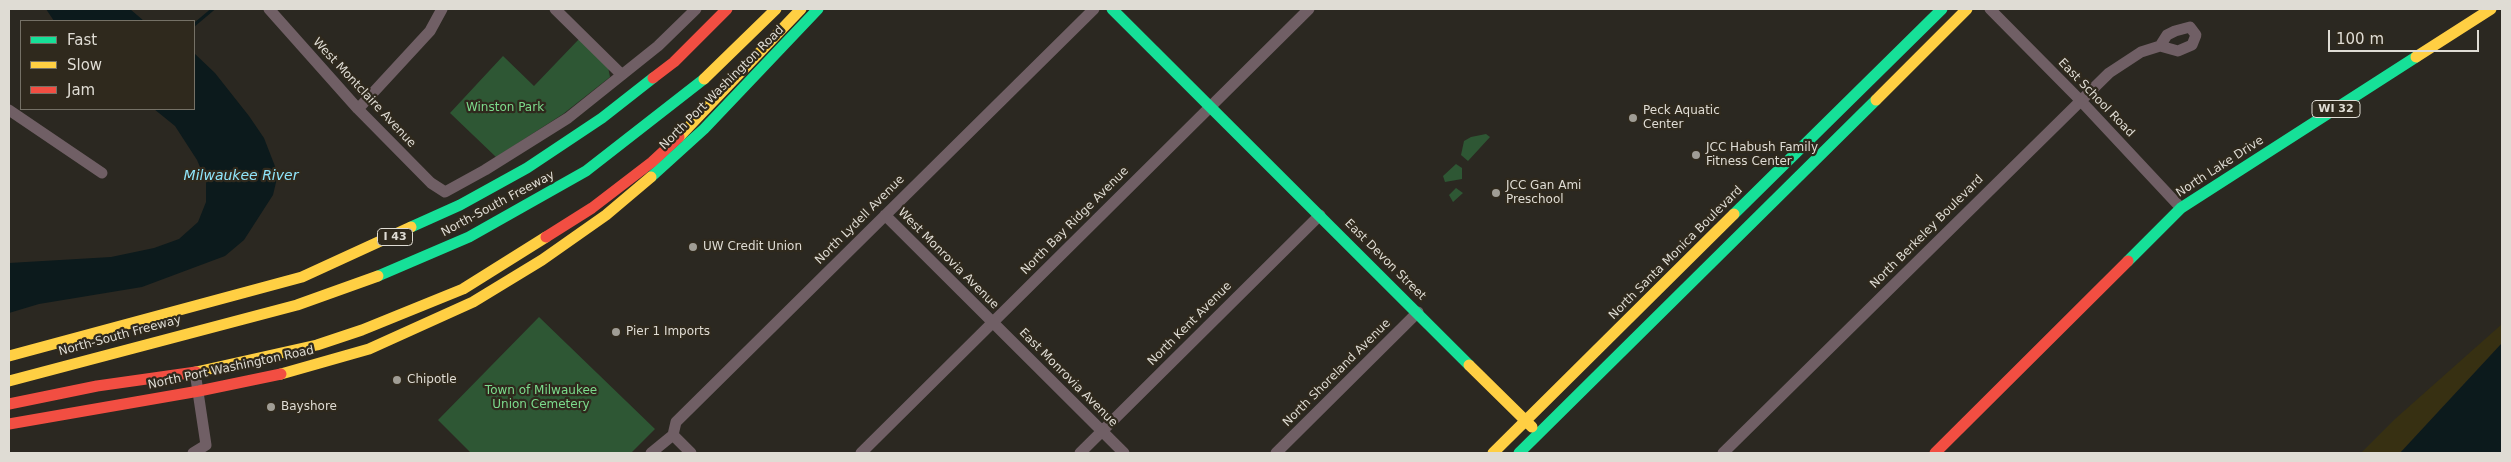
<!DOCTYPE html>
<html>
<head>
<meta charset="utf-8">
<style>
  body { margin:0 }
  #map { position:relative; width:2511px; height:462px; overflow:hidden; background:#2b2821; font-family:"DejaVu Sans",sans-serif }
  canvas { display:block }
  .frame { position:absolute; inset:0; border:10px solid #dfdcd4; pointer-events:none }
  .legend { position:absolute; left:20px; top:20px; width:175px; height:90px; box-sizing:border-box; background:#2f291d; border:1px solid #757166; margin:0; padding:6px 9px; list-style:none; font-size:15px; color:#dfdcd4 }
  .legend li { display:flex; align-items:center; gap:10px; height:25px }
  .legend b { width:25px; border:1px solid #757166 }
  .scale { position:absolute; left:2328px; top:30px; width:151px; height:22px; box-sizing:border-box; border:2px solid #dfdcd4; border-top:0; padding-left:6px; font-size:15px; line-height:18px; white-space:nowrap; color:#dfdcd4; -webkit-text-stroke:4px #2f291d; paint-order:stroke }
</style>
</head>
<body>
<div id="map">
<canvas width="2511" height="462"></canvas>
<div class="frame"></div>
<ul class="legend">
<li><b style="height:6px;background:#16e098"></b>Fast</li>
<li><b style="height:6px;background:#ffcf43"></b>Slow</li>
<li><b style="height:6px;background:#f24e42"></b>Jam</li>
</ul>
<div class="scale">100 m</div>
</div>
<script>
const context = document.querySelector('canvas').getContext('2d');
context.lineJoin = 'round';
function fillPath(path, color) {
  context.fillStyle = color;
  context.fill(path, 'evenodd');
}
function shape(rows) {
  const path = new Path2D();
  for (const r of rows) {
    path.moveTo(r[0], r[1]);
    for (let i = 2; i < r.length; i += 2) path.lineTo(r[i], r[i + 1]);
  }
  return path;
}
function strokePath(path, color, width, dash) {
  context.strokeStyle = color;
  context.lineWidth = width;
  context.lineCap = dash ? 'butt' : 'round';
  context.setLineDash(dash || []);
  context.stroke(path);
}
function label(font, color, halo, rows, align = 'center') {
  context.font = font + ' "DejaVu Sans",sans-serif';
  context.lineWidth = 4.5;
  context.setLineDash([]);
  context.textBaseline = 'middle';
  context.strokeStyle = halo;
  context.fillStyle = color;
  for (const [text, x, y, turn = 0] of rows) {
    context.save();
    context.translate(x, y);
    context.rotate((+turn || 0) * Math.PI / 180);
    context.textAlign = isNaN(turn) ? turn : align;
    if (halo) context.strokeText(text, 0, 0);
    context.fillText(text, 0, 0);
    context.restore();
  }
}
const green = shape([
  [580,38,608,67,610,77,563,114,496,157,450,113,503,56,534,86],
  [1486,134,1490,137,1468,161,1461,155,1464,141,1471,137],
  [1456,164,1462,168,1462,179,1445,182,1443,176],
  [1456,188,1463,193,1453,202,1449,195],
  [539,317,655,429,631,453,471,453,438,420]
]);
const sand = shape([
  [2502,324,2502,343,2400,453,2361,453,2395,419]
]);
const water = shape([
  [46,9,130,9,144,21,54,21],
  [194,53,215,73,249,116,264,138,278,174,273,195,244,240,225,256,142,287,39,304,9,313,9,263,111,257,154,248,179,239,198,222,206,202,206,181,197,160,175,126,154,109,194,109],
  [2502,343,2502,453,2400,453]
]);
const stream = shape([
  [194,25,213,9]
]);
const street = shape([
  [269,9,358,109,431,183,445,192,485,170,568,118,658,46,696,9],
  [555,9,622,75],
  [1990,9,2080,100,2181,208],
  [358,109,430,31,442,9],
  [9,110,102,173],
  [885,215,1124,453],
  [673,435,691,453],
  [193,453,206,445,195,372],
  [651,453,673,435,676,422,1094,9],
  [861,453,1309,9],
  [1080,453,1320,215],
  [1276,453,1418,312],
  [1723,453,2109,73,2141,52,2160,46,2167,35,2175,31,2190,27,2196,35,2192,45,2178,51,2160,46]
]);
const fast = shape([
  [1112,9,1469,365],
  [651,177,704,129,818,9],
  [1734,214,1942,9],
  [411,227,460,205,527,168,602,118,653,78],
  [2128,261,2181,208,2416,57],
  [378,276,469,237,586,171,704,79],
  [1519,453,1876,100]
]);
const slow = shape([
  [2416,57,2491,9],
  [704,79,776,9],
  [1876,100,1967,9],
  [679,137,801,9],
  [9,356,302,277,411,227],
  [1469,365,1532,427],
  [196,372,317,345,362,330,463,289,546,237],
  [281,374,369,349,473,302,542,260,606,215,651,177],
  [9,381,297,305,378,276],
  [1493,453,1734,214]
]);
const jam = shape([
  [653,78,674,62,727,9],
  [546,237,592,208,652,162,679,137],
  [9,404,97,386,196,372],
  [9,424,199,391,281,374],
  [1935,453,2128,261]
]);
const markers = [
  [1633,118,5,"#a09d95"],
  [1696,155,5,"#a09d95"],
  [1496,193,5,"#a09d95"],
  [693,247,5,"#a09d95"],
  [616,332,5,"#a09d95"],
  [397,380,5,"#a09d95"],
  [271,407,5,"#a09d95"]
];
const shields = [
  [2336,109,48],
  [395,237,35]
];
const shieldNames = [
  ["WI 32",2336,109],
  ["I 43",395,237]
];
const streetNames = [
  ["North Port Washington Road",722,88,-45],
  ["West Montclaire Avenue",364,93,47],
  ["East School Road",2096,98,46],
  ["North Lake Drive",2220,167,-33],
  ["North-South Freeway",498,204,-28],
  ["North Lydell Avenue",860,220,-45],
  ["North Bay Ridge Avenue",1075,221,-45],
  ["North Berkeley Boulevard",1927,232,-45],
  ["North Santa Monica Boulevard",1676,253,-45],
  ["West Monrovia Avenue",948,259,45],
  ["East Devon Street",1385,260,45],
  ["North Kent Avenue",1190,324,-45],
  ["North-South Freeway",120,336,-15],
  ["North Port Washington Road",231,368,-12],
  ["North Shoreland Avenue",1337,373,-45],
  ["East Monrovia Avenue",1068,378,45]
];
const parkNames = [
  ["Winston Park",505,108],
  ["Town of Milwaukee",541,391],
  ["Union Cemetery",541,405]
];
const poiNames = [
  ["Peck Aquatic",1643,111],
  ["Center",1643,125],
  ["JCC Habush Family",1706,148],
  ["Fitness Center",1706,162],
  ["JCC Gan Ami",1506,186],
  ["Preschool",1506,200],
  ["UW Credit Union",703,247],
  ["Pier 1 Imports",626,332],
  ["Chipotle",407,380],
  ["Bayshore",281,407]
];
const waterNames = [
  ["Milwaukee River",241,176]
];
fillPath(green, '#2e5734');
fillPath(sand, '#373012');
fillPath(water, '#0c1a1c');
strokePath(stream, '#0c1a1c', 3);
strokePath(street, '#705f65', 11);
strokePath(fast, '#16e098', 11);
strokePath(slow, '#ffcf43', 11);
strokePath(jam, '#f24e42', 11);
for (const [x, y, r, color] of markers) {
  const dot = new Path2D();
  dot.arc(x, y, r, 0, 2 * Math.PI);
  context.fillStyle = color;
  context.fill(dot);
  strokePath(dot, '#2f291d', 2);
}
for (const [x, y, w] of shields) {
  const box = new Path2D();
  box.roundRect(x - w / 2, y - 8.5, w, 17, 4);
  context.fillStyle = '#2f291d';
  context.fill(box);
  strokePath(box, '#dfdcd4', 1);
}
label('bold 11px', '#dfdcd4', null, shieldNames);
label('12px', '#dfdcd4', '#2f291d', streetNames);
label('12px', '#7cdb8c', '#2f291d', parkNames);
label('12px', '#dfdcd4', '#2f291d', poiNames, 'left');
label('italic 14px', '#90e5fa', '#2f291d', waterNames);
</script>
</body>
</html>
